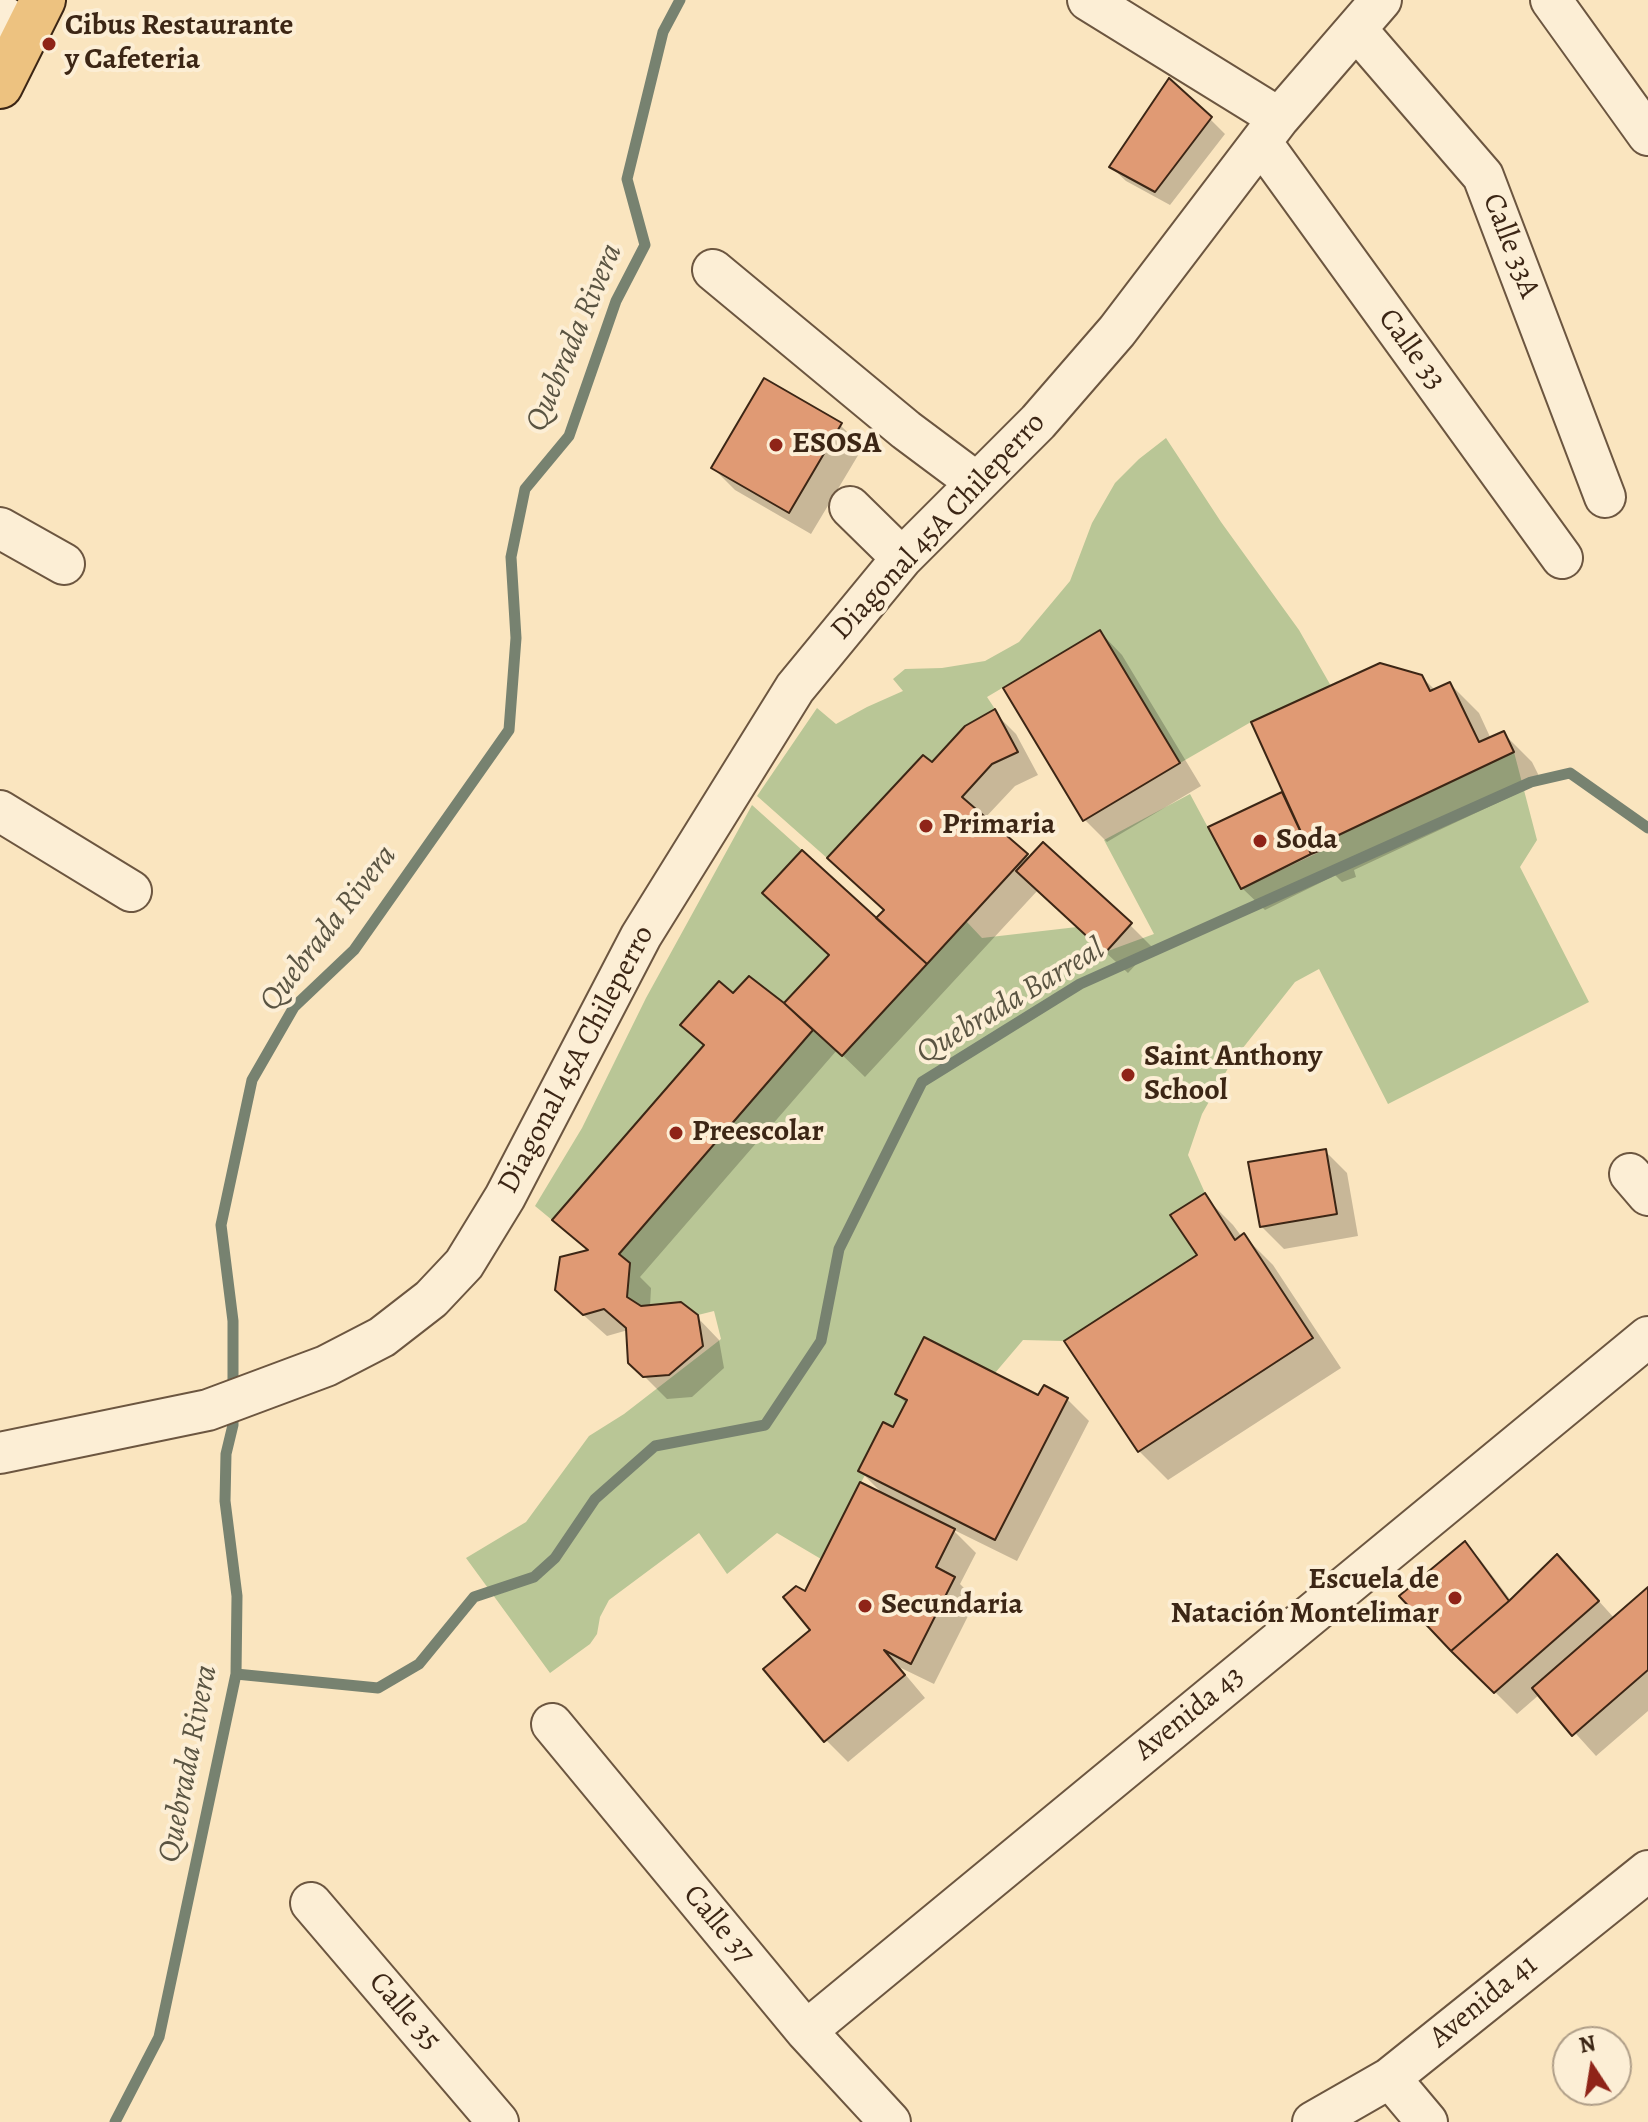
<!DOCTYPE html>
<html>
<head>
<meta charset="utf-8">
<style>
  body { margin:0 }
  #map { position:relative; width:1648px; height:2122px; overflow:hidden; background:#fae5bf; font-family:Alegreya,serif }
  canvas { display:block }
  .north { position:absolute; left:1552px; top:2026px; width:80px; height:80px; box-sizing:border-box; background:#fceed5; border:2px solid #af9e88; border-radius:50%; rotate:348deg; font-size:22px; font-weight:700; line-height:32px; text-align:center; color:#3c2615 }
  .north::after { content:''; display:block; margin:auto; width:28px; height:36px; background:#8f2418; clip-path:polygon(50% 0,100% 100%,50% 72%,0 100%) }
</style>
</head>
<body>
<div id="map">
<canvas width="1648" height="2122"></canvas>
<div class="north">N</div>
</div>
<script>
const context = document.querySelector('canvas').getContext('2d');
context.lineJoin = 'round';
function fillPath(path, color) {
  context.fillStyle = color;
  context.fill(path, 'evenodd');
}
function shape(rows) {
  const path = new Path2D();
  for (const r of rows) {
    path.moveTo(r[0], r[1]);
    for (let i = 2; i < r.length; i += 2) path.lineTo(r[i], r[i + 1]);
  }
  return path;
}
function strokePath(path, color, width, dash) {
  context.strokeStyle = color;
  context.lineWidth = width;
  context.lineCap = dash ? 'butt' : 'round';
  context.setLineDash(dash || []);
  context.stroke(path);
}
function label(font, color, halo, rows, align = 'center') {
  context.font = font + ' Alegreya,serif';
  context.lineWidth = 8;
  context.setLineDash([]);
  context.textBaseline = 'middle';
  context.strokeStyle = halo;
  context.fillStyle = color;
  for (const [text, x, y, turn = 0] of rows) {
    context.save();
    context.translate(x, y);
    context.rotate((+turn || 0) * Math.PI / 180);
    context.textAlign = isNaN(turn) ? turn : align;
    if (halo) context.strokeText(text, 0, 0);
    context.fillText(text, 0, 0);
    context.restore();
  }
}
const green = shape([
  [1166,438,1221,522,1299,630,1331,686,1251,722,1180,763,1100,630,987,697,995,709,965,726,932,762,922,755,827,858,757,796,817,708,836,724,867,707,903,691,893,679,905,669,942,668,985,661,1019,642,1070,581,1092,523,1115,483,1139,459],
  [1514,752,1537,840,1520,867,1589,1002,1388,1104,1319,969,1295,982,1231,1063,1202,1114,1188,1155,1205,1193,1171,1216,1197,1255,1064,1341,1023,1340,995,1373,924,1338,895,1394,907,1400,893,1427,883,1422,858,1470,865,1475,821,1559,777,1533,727,1574,699,1533,609,1600,600,1617,597,1634,590,1644,550,1673,466,1558,526,1522,589,1436,624,1414,721,1339,714,1311,698,1315,680,1302,641,1306,627,1297,630,1263,619,1254,813,1030,842,1056,966,921,982,938,1077,927,1105,952,1154,934,1104,840,1190,794,1241,889,1328,848,1326,841],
  [752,805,802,850,763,893,829,955,784,1003,749,976,733,993,719,981,680,1025,704,1045,552,1220,535,1206,582,1128,646,998]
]);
const shadow = shape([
  [1210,119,1225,134,1170,205,1126,181,1111,167],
  [840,425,863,447,811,534,735,490,713,468],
  [1100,632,1122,655,1201,786,1107,842,1085,820],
  [1421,676,1436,691,1450,684,1479,713,1491,739,1503,733,1532,762,1542,782,1354,870,1356,877,1342,882,1329,869,1332,877,1265,910,1242,888,1281,794,1289,802],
  [994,712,1016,734,1038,775,1015,786,984,819,1030,859,1130,925,1152,947,1128,973,1038,890,865,1077,837,1050,640,1277,651,1288,650,1307,697,1317,719,1340,724,1368,692,1397,667,1399,630,1362,628,1330,607,1336,580,1312,589,1252,555,1220,705,1047,683,1025,734,996,785,1006,831,956,876,921,885,911,932,765],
  [1325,1151,1347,1173,1358,1236,1284,1249,1261,1226],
  [1204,1196,1233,1225,1242,1237,1244,1236,1273,1265,1341,1368,1168,1480,1139,1451,1199,1256],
  [897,1394,1067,1399,1089,1421,1017,1561,952,1529,976,1553,960,1584,976,1600,934,1684,899,1667,925,1698,848,1762,826,1740,806,1593,885,1496,860,1471,894,1429,907,1404],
  [1465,1544,1479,1558,1512,1602,1579,1579,1615,1619,1648,1590,1648,1711,1596,1756,1540,1694,1517,1714,1453,1650]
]);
const stream = shape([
  [236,1674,378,1688,419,1664,474,1597,534,1577,555,1558,595,1499,655,1446,765,1425,821,1341,839,1249,922,1082,1080,984,1531,782,1570,773,1648,828],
  [115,2122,159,2037,236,1674,237,1596,225,1501,226,1454,233,1425,233,1321,221,1225,252,1080,294,1007,354,950,509,730,516,638,511,557,525,489,569,436,616,301,645,245,627,179,663,32,680,0]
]);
const building = shape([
  [1169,78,1212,117,1155,192,1109,167,1169,78],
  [764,378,842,423,789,513,711,468,764,378],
  [1100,630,1180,763,1083,821,1003,688,1100,630],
  [1380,663,1422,675,1430,691,1450,682,1479,742,1504,731,1514,752,1326,841,1329,847,1311,854,1251,722,1380,663],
  [995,709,1018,752,992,764,962,797,1028,854,927,964,876,918,884,910,827,858,923,755,932,762,965,726,995,709],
  [1282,792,1311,854,1241,889,1208,827,1282,792],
  [1043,842,1132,923,1105,953,1016,871,1043,842],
  [802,850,927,964,842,1056,784,1003,829,955,762,893,802,850],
  [749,976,784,1003,813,1030,619,1254,630,1263,627,1297,641,1306,681,1302,698,1315,703,1346,669,1375,643,1377,628,1363,626,1328,604,1309,583,1315,555,1290,560,1257,588,1250,552,1220,704,1045,680,1025,719,981,733,993,749,976],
  [1326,1149,1337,1214,1260,1227,1248,1162,1326,1149],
  [1205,1193,1235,1240,1244,1233,1313,1338,1138,1452,1064,1341,1197,1255,1170,1215,1205,1193],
  [924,1337,1038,1395,1044,1385,1068,1398,995,1540,858,1471,883,1422,893,1427,907,1400,895,1394,924,1337],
  [860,1482,955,1529,936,1567,955,1577,911,1664,884,1650,905,1675,824,1742,763,1669,810,1630,783,1597,796,1586,805,1591,860,1482],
  [1465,1541,1509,1601,1451,1651,1399,1596,1465,1541],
  [1557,1554,1599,1601,1494,1693,1451,1651,1509,1601,1557,1554],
  [1648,1587,1648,1670,1572,1736,1532,1688,1648,1587]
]);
const minor = shape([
  [1088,0,1279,118],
  [1551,0,1648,135],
  [0,14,29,32],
  [1356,29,1483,176,1605,497],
  [1261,142,1562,558],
  [713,270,906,430,977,483],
  [850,507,902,558],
  [0,528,64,564],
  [0,811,131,891],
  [1630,1174,1648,1195],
  [0,1453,208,1410,326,1366,382,1337,431,1299,464,1264,505,1197,641,936,795,688,902,558,1038,422,1117,331,1279,118,1381,0],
  [552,1724,806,2031,890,2122],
  [311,1903,498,2122],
  [806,2031,1648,1337],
  [1390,2078,1427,2122],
  [1313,2122,1390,2078,1648,1871]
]);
const major = shape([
  [0,86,43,0]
]);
const markers = [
  [49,44,8,"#8f2418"],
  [776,445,8,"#8f2418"],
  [926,826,8,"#8f2418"],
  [1260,841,8,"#8f2418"],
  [1128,1075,8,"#8f2418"],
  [676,1133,8,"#8f2418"],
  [1455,1598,8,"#8f2418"],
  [865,1606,8,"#8f2418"]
];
const poiNames = [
  ["Cibus Restaurante",65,27],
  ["y Cafeteria",65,61],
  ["ESOSA",792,445],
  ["Primaria",942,826],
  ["Soda",1276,841],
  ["Saint Anthony",1144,1058],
  ["School",1144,1092],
  ["Preescolar",692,1133],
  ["Escuela de",1439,1581,"right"],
  ["Natación Montelimar",1439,1615,"right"],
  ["Secundaria",881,1606]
];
const streetNames = [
  ["Calle 33A",1510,246,69],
  ["Calle 33",1411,350,54],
  ["Diagonal 45A Chileperro",939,527,-47],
  ["Diagonal 45A Chileperro",577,1060,-62],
  ["Avenida 43",1190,1714,-39],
  ["Calle 37",718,1925,50],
  ["Avenida 41",1484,2002,-39],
  ["Calle 35",404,2012,49]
];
const waterNames = [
  ["Quebrada Rivera",575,338,-67],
  ["Quebrada Rivera",329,929,-52],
  ["Quebrada Barreal",1011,1002,-31],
  ["Quebrada Rivera",189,1764,-79]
];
fillPath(green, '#b9c696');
fillPath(shadow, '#0003');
strokePath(stream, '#778270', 11);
fillPath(building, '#e09a74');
strokePath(building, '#3c2615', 2);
strokePath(minor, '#6c5640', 44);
strokePath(major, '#3c2615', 48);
strokePath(minor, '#fceed5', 40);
strokePath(major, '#edc280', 44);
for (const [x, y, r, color] of markers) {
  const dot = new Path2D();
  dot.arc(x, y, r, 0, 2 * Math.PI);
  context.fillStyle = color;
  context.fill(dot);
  strokePath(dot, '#fceed5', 3);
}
label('bold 30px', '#3c2615', '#fceed5', poiNames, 'left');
label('30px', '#3c2615', '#fceed5', streetNames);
label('italic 32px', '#5a5442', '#fceed5', waterNames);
</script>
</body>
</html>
